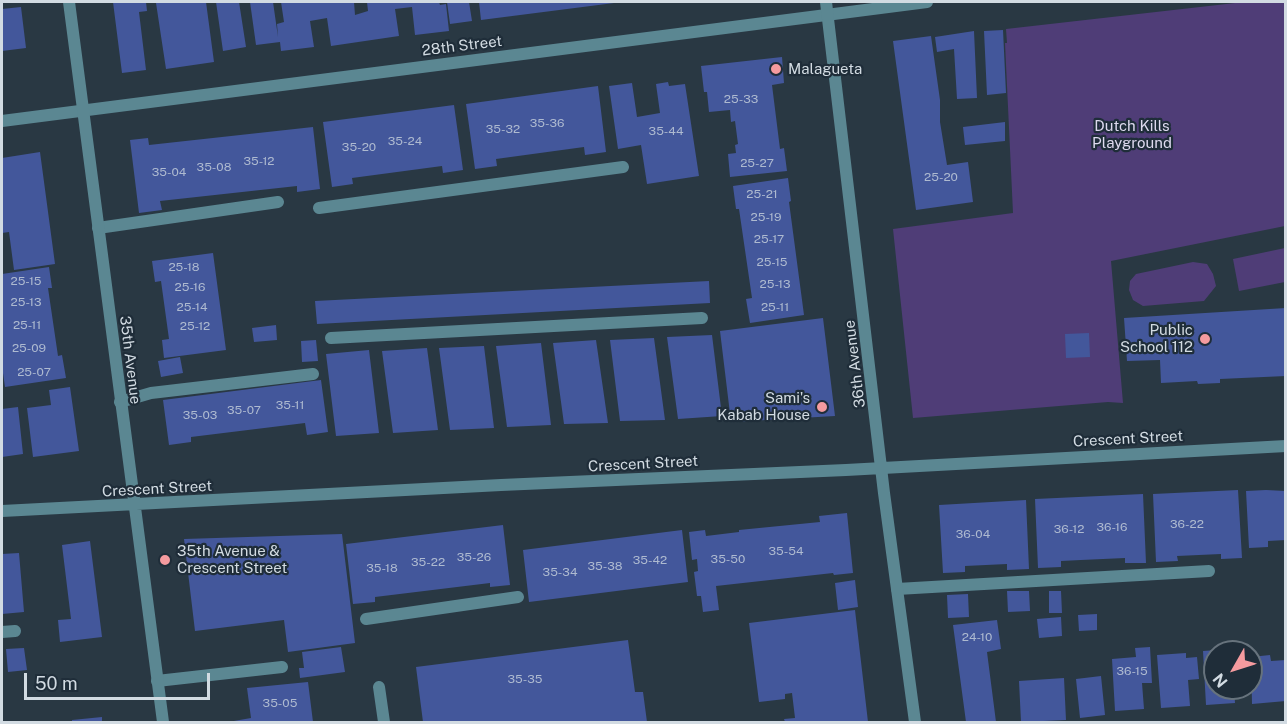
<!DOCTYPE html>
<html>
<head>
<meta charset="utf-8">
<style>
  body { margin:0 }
  #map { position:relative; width:1287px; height:724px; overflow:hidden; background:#293843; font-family:"Public Sans",sans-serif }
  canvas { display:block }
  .frame { position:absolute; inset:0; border:3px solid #d2dbe2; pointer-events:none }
  .north { position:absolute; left:1203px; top:640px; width:60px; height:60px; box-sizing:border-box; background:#1f2d39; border:2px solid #67737d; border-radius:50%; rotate:231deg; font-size:16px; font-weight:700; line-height:24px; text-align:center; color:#d2dbe2 }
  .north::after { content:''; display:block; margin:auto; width:21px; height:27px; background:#f59b9f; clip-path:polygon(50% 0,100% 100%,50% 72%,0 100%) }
  .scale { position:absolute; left:24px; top:673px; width:186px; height:27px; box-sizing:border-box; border:3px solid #d2dbe2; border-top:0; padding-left:8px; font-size:18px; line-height:21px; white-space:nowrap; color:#d2dbe2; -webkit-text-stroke:4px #1f2d39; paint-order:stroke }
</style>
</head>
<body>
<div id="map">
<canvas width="1287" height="724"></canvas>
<div class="frame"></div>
<div class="north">N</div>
<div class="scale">50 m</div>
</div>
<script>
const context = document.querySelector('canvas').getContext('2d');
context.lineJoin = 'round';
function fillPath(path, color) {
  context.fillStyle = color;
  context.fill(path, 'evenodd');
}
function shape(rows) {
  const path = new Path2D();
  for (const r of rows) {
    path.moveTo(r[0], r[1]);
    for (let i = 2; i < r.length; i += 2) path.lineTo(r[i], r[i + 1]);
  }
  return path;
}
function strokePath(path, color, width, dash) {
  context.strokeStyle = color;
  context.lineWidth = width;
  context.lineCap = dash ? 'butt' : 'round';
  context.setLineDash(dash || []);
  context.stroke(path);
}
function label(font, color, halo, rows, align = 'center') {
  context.font = font + ' "Public Sans",sans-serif';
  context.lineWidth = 4.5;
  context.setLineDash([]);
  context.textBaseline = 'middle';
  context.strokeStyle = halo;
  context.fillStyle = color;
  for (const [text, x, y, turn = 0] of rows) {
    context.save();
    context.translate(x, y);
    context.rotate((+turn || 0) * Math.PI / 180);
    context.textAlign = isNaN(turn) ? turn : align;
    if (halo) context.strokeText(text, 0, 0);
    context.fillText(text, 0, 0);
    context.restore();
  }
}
const green = shape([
  [1244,2,1285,2,1285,226,1111,261,1123,403,1108,402,913,418,893,229,1013,213,1005,43,1007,43,1006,29],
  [1285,248,1285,282,1239,291,1233,259],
  [1193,262,1207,264,1213,274,1216,286,1204,301,1143,306,1133,300,1129,290,1130,281,1136,274]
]);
const building = shape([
  [113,2,146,2,147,11,139,12,146,70,122,73],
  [168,2,206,2,214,62,166,69,156,3],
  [216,2,239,2,246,47,223,51],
  [250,2,273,2,278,37,277,24,284,22,281,2,354,2,355,15,368,11,367,2,439,2,440,5,446,4,449,31,415,35,412,7,395,9,399,36,331,46,327,18,310,21,314,47,281,51,280,42,256,45],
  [447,2,469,2,472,21,450,24],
  [479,2,614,2,614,3,481,20],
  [21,7,26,48,2,51,2,9],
  [1003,30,1006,93,987,95,984,31],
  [974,31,977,98,957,99,954,49,937,52,935,37],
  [931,36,940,100,940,122,947,165,968,162,973,202,916,210,893,41],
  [782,57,784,83,772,85,780,149,784,148,787,171,730,177,728,154,736,153,735,145,738,144,735,121,731,122,730,110,709,112,707,92,704,92,701,66],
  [668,82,669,86,685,84,699,176,647,184,641,145,618,149,609,86,632,83,637,117,660,113,656,84],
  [598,86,606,152,585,155,584,147,496,159,497,166,475,169,466,104],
  [454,105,463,170,443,173,442,166,352,178,353,184,332,187,323,122],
  [1005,122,1005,141,965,145,963,127],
  [313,127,320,189,297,192,297,186,160,201,162,210,139,213,130,140,148,138,149,145],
  [40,152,55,264,14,270,9,232,2,233,2,158],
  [788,178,791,201,789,202,804,315,750,323,746,299,752,298,739,209,736,209,733,186],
  [213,253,226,350,164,358,162,340,169,339,161,281,155,282,152,261],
  [49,267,52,288,48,288,58,356,62,355,66,378,5,387,2,366,2,274],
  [709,281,710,303,317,324,315,301],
  [1286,308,1286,376,1220,379,1220,383,1198,384,1197,381,1161,383,1160,360,1127,361,1124,318],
  [823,318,835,416,731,422,720,331],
  [276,325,277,340,254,342,252,328],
  [1089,333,1090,357,1066,358,1065,334],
  [712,335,722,416,678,419,667,337],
  [654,338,665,420,620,421,610,340],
  [316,340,318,361,302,362,301,341],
  [596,340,608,423,564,424,553,343],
  [541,343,551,425,507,427,496,346],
  [484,346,494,428,450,430,439,348],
  [427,348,438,430,393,433,382,351],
  [369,350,379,433,336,436,326,354],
  [180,357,183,373,161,377,158,361],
  [321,380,328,432,307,435,305,423,191,437,191,442,169,445,163,400],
  [70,387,79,451,33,457,27,408,51,405,49,390],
  [18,407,23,454,2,457,2,409],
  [1238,490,1242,558,1221,559,1221,554,1177,556,1178,561,1156,562,1153,494],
  [1266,490,1286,491,1286,540,1268,541,1268,547,1249,548,1246,491],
  [1143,494,1146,563,1125,563,1125,558,1081,560,1061,561,1061,567,1038,568,1035,499],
  [1026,500,1029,569,1007,570,1007,564,965,566,965,572,943,573,939,505],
  [847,513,853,573,834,575,833,573,716,586,719,610,703,612,701,596,697,596,694,572,698,571,697,559,692,560,689,532,705,530,706,536,739,532,739,530,820,522,819,516],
  [503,525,510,585,490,587,490,583,375,597,375,602,353,604,346,544],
  [682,530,688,582,529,602,523,550],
  [342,534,355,643,288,652,284,620,195,631,184,539],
  [90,541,102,637,60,642,58,620,71,619,62,545],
  [19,553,24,612,2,614,2,554],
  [855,580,858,607,838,610,835,583],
  [1007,591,1029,591,1030,611,1008,612],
  [1049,591,1061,591,1062,613,1049,613],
  [968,594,969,617,948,618,947,595],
  [855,610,868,722,785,722,784,719,795,718,792,693,785,694,785,699,759,702,749,623],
  [1097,614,1097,630,1079,631,1078,615],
  [1061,617,1062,636,1039,638,1037,619],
  [997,620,1001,649,987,652,996,722,966,722,953,625],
  [628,640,635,692,643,692,647,722,423,722,416,667],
  [341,647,345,672,300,678,299,668,304,668,302,652],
  [1150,647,1152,683,1142,683,1144,709,1115,711,1112,659,1136,657,1135,648],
  [24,648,27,670,8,672,6,649],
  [1231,649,1231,652,1215,652,1215,688,1234,688,1235,703,1206,705,1203,651],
  [1186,653,1186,658,1197,657,1199,679,1188,680,1190,706,1161,708,1157,655],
  [1270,655,1271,661,1286,660,1286,701,1252,704,1251,657],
  [1101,676,1105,715,1080,718,1076,679],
  [1064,678,1066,720,1021,722,1019,681],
  [308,682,313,722,228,722,251,718,247,688],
  [102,717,102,722,72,722,72,720]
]);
const service = shape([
  [319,208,623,167],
  [98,228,278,202],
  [331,338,702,318],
  [120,402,151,393,313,374],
  [897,589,1209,571],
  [366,619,518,597],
  [2,632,15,631],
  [157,681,282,667],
  [379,687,384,722]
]);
const minor = shape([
  [2,121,927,2]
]);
const tertiary = shape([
  [69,2,163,722],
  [826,2,884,493,915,722],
  [2,511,501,485,846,470,1286,446]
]);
const markers = [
  [776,69,6,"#f59b9f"],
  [1205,339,6,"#f59b9f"],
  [822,407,6,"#f59b9f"],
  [165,560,6,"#f59b9f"]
];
const numberNames = [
  ["25-33",741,99],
  ["35-36",547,123],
  ["35-32",503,129],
  ["35-44",666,131],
  ["35-24",405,141],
  ["35-20",359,147],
  ["35-12",259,161],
  ["25-27",757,163],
  ["35-08",214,167],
  ["35-04",169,172],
  ["25-20",941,177],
  ["25-21",762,194],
  ["25-19",766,217],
  ["25-17",769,239],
  ["25-15",772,262],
  ["25-18",184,267],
  ["25-15",26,281],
  ["25-13",775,284],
  ["25-16",190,287],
  ["25-13",26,302],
  ["25-14",192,307],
  ["25-11",775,307],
  ["25-11",27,325],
  ["25-12",195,326],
  ["25-09",29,348],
  ["25-07",34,372],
  ["35-11",290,405],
  ["35-07",244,410],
  ["35-03",200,415],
  ["36-22",1187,524],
  ["36-16",1112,527],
  ["36-12",1069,529],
  ["36-04",973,534],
  ["35-54",786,551],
  ["35-26",474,557],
  ["35-50",728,559],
  ["35-42",650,560],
  ["35-22",428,562],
  ["35-38",605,566],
  ["35-18",382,568],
  ["35-34",560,572],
  ["24-10",977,637],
  ["36-15",1132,671],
  ["35-35",525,679],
  ["35-05",280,703]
];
const streetNames = [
  ["28th Street",462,46,-7],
  ["35th Avenue",130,360,83],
  ["36th Avenue",855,364,-97],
  ["Crescent Street",1128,439,-3],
  ["Crescent Street",643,464,-3],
  ["Crescent Street",157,489,-3]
];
const poiNames = [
  ["Malagueta",788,69],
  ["Public",1193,330,"right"],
  ["School 112",1193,347,"right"],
  ["Sami's",810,398,"right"],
  ["Kabab House",810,415,"right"],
  ["35th Avenue &",177,551],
  ["Crescent Street",177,568]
];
const parkNames = [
  ["Dutch Kills",1132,126],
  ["Playground",1132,143]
];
fillPath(green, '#4f3d77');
fillPath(building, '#43579b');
strokePath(service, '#5b8792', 12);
strokePath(minor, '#5b8792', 12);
strokePath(tertiary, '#5b8792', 12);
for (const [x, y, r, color] of markers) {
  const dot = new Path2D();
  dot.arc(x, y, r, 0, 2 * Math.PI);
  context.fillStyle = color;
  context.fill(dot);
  strokePath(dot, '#1f2d39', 2);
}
label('12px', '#aebad0', null, numberNames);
label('15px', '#d2dbe2', '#1f2d39', streetNames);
label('15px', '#d2dbe2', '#1f2d39', poiNames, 'left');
label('15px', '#dedaef', '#1f2d39', parkNames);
</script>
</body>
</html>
